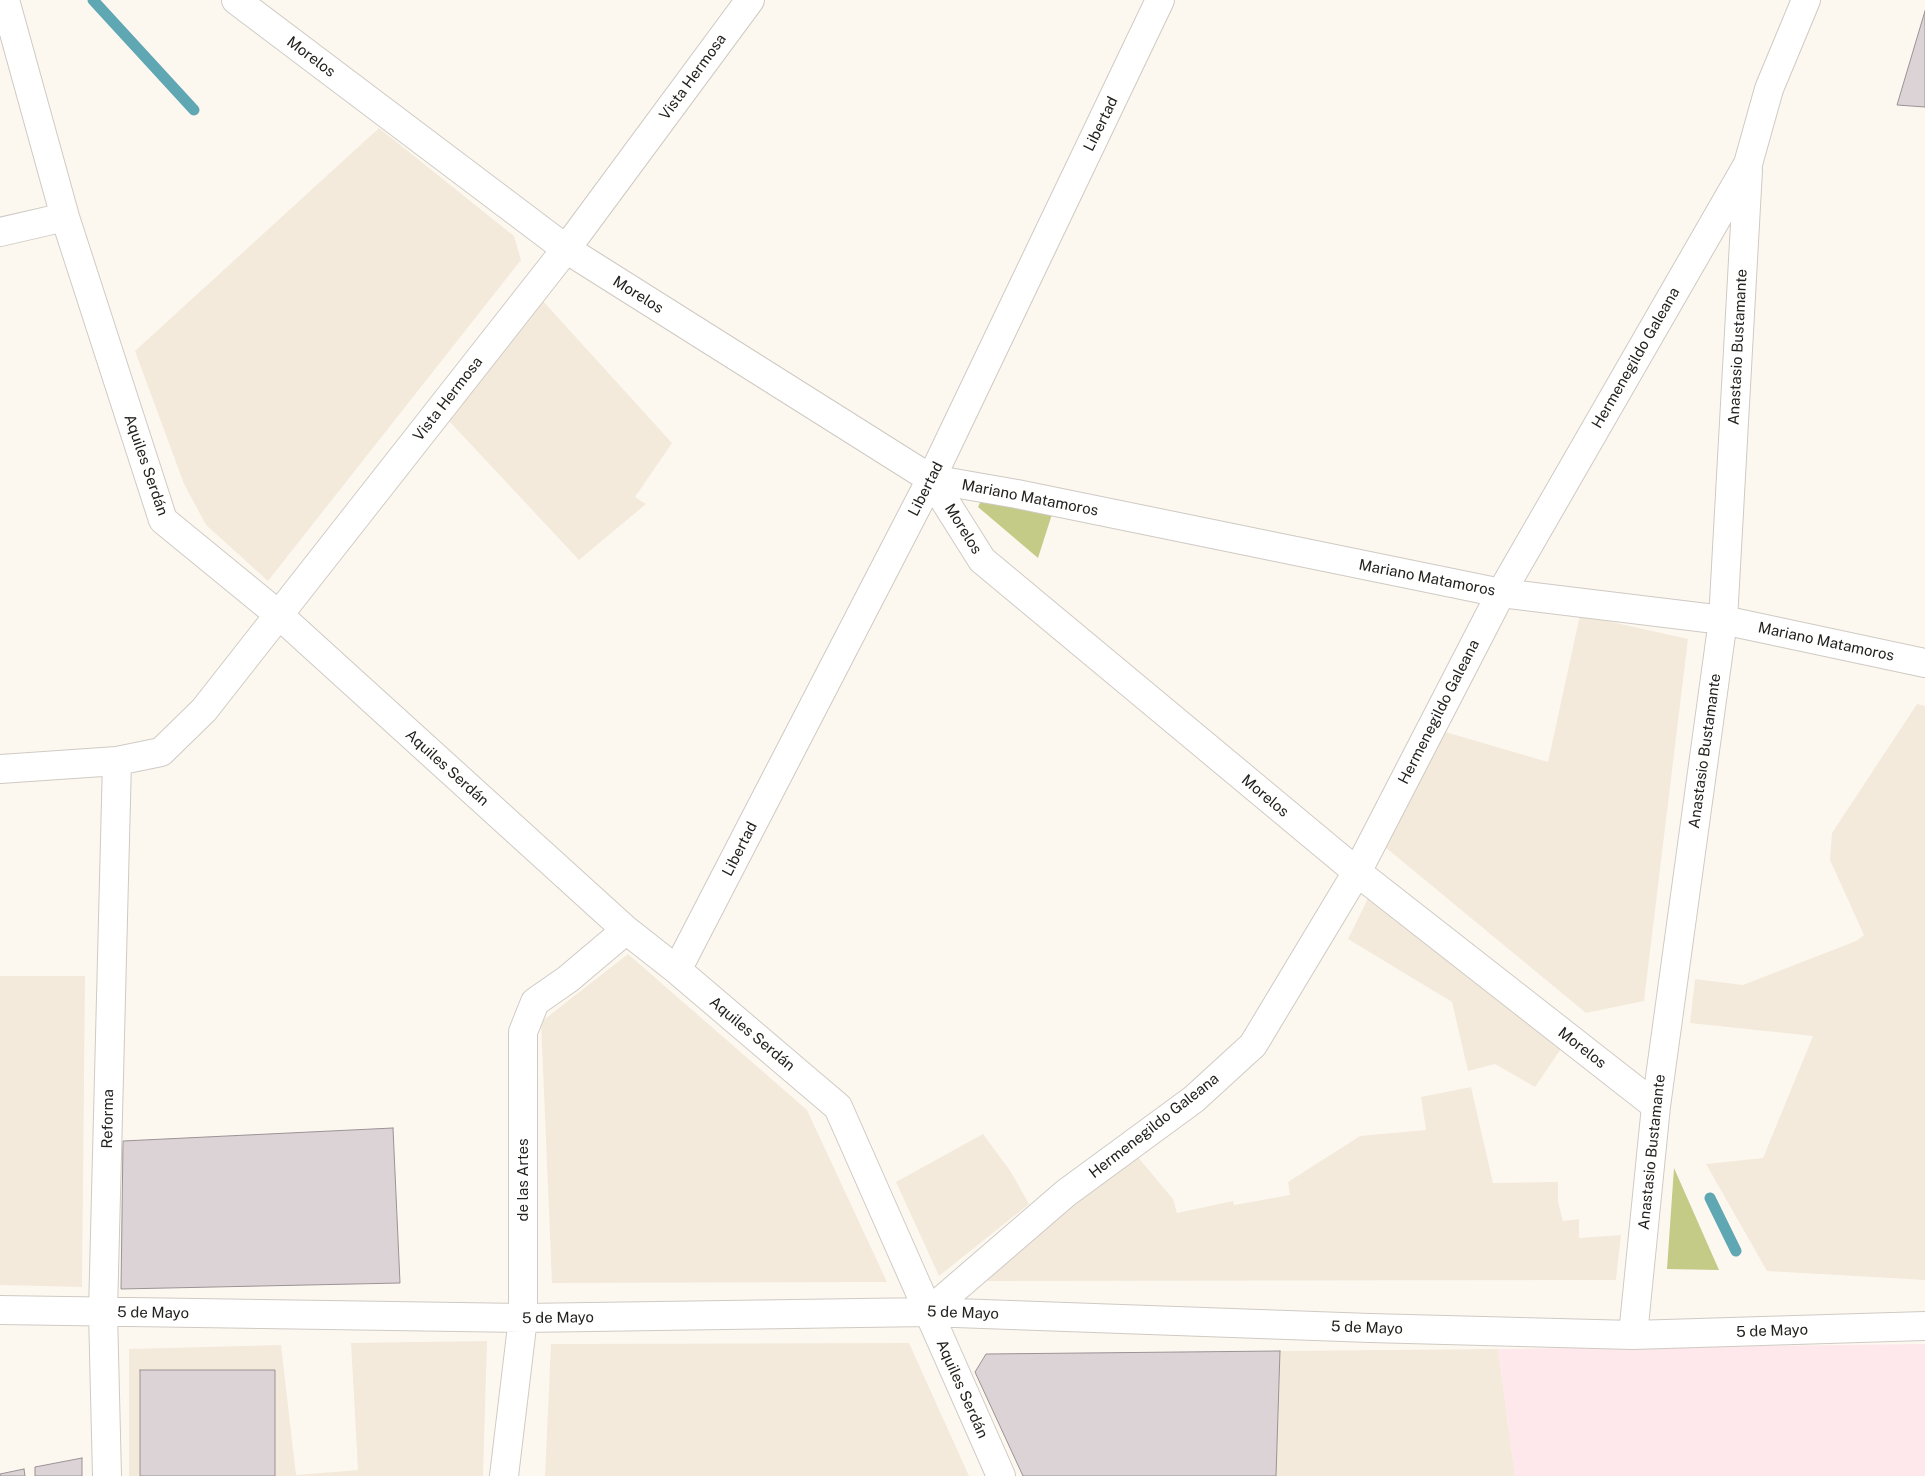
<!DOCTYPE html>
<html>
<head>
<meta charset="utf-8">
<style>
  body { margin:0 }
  canvas { display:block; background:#fcf8f0 }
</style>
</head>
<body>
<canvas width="1925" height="1476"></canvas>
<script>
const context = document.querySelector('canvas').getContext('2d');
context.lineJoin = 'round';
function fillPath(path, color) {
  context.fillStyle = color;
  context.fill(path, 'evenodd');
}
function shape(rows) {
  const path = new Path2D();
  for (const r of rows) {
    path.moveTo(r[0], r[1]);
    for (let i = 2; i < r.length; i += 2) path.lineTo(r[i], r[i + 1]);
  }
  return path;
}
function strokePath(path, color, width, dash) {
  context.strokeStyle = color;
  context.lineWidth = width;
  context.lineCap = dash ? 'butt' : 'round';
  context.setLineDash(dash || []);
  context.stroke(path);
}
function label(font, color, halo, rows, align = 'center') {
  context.font = font + ' "Public Sans",sans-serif';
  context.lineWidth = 4;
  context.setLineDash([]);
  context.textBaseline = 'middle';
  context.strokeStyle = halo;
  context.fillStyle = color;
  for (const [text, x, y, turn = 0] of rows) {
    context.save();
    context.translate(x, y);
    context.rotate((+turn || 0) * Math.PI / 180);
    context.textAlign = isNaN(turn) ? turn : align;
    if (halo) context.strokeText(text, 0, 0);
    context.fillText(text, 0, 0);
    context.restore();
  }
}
const built = shape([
  [379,128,514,236,521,260,268,581,206,525,184,484,135,351],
  [542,300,672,443,635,497,646,504,579,560,449,421],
  [1580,615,1688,639,1644,1001,1586,1013,1385,847,1442,731,1548,762],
  [1917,704,1925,706,1925,1280,1767,1271,1706,1164,1763,1158,1813,1036,1690,1023,1695,979,1743,985,1856,941,1864,935,1830,860,1832,833],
  [1374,886,1567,1040,1535,1087,1495,1064,1468,1071,1452,1002,1348,939],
  [628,954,807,1110,887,1282,552,1283,541,1022],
  [0,976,85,976,82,1287,0,1285],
  [1471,1087,1493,1183,1558,1182,1558,1202,1563,1221,1579,1219,1579,1238,1621,1235,1616,1280,988,1281,986,1274,1075,1199,1137,1156,1173,1199,1177,1213,1233,1201,1234,1205,1290,1195,1288,1182,1360,1136,1426,1130,1421,1097],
  [983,1134,1011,1172,1029,1204,939,1276,896,1182],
  [487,1341,483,1476,129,1476,129,1349,281,1345,296,1475,358,1470,351,1343],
  [909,1343,969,1476,545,1476,551,1344],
  [1498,1349,1515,1476,1276,1476,1280,1351]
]);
const education = shape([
  [1925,1344,1925,1476,1515,1476,1498,1349]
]);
const green = shape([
  [985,493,1054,508,1038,558,978,507],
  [1674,1168,1719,1270,1667,1269]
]);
const stream = shape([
  [93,0,194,110],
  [1710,1198,1736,1251]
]);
const building = shape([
  [1925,11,1925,107,1897,105,1925,11],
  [393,1128,400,1283,121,1289,123,1141,393,1128],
  [1280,1351,1276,1476,1023,1476,975,1372,986,1354,1280,1351],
  [140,1370,275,1370,275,1476,140,1476,140,1370],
  [82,1458,82,1476,35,1476,35,1467,82,1458],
  [24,1469,25,1476,0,1476,0,1474,24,1469]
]);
const minor = shape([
  [5,0,65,217,163,520,279,615,626,930,677,970,838,1107,1001,1476],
  [236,0,566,249,931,479,982,560,1357,872,1656,1106],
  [0,232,65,217],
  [931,479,1017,494,1501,593,1723,620,1925,663],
  [0,769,117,761,161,752,204,710,566,249,750,0],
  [677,970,931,479,1160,0],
  [0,1310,523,1318,928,1312,1370,1328,1633,1335,1925,1326],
  [928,1312,1066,1193,1194,1099,1253,1045,1357,872,1501,593,1748,164,1769,89,1806,0],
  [1633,1335,1656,1106,1723,620,1748,170],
  [107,1476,103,1312,117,761],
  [504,1476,523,1318,523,1032,535,1002,568,979,626,930]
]);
const streetNames = [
  ["Morelos",311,57,37],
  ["Vista Hermosa",693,77,-54],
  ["Libertad",1101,124,-64],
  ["Morelos",638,295,32],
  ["Anastasio Bustamante",1738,347,-87],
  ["Hermenegildo Galeana",1636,358,-60],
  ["Vista Hermosa",448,399,-52],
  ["Aquiles Serdán",146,465,71],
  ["Libertad",926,489,-63],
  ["Mariano Matamoros",1030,498,11],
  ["Morelos",963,529,58],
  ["Mariano Matamoros",1427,578,11],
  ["Mariano Matamoros",1826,642,12],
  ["Hermenegildo Galeana",1439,712,-63],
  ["Anastasio Bustamante",1705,751,-82],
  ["Aquiles Serdán",447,768,42],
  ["Morelos",1265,796,40],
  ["Libertad",740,849,-63],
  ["Aquiles Serdán",752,1034,40],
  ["Morelos",1582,1048,38],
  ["Reforma",108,1119,-89],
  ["Hermenegildo Galeana",1154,1126,-38],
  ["Anastasio Bustamante",1652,1152,-84],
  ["de las Artes",523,1180,-90],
  ["5 de Mayo",153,1313,1],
  ["5 de Mayo",963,1313,2],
  ["5 de Mayo",558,1318,-1],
  ["5 de Mayo",1367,1328,2],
  ["5 de Mayo",1772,1331,-2],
  ["Aquiles Serdán",962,1389,66]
];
fillPath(built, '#f3eadc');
fillPath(education, '#fee8eb');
fillPath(green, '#c3cb87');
strokePath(stream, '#60a7b4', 11);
fillPath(building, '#dcd3d6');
strokePath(building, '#9b9295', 1);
strokePath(minor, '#cfcac3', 30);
strokePath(minor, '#fff', 28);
label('15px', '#23221f', '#fff', streetNames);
</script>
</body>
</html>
